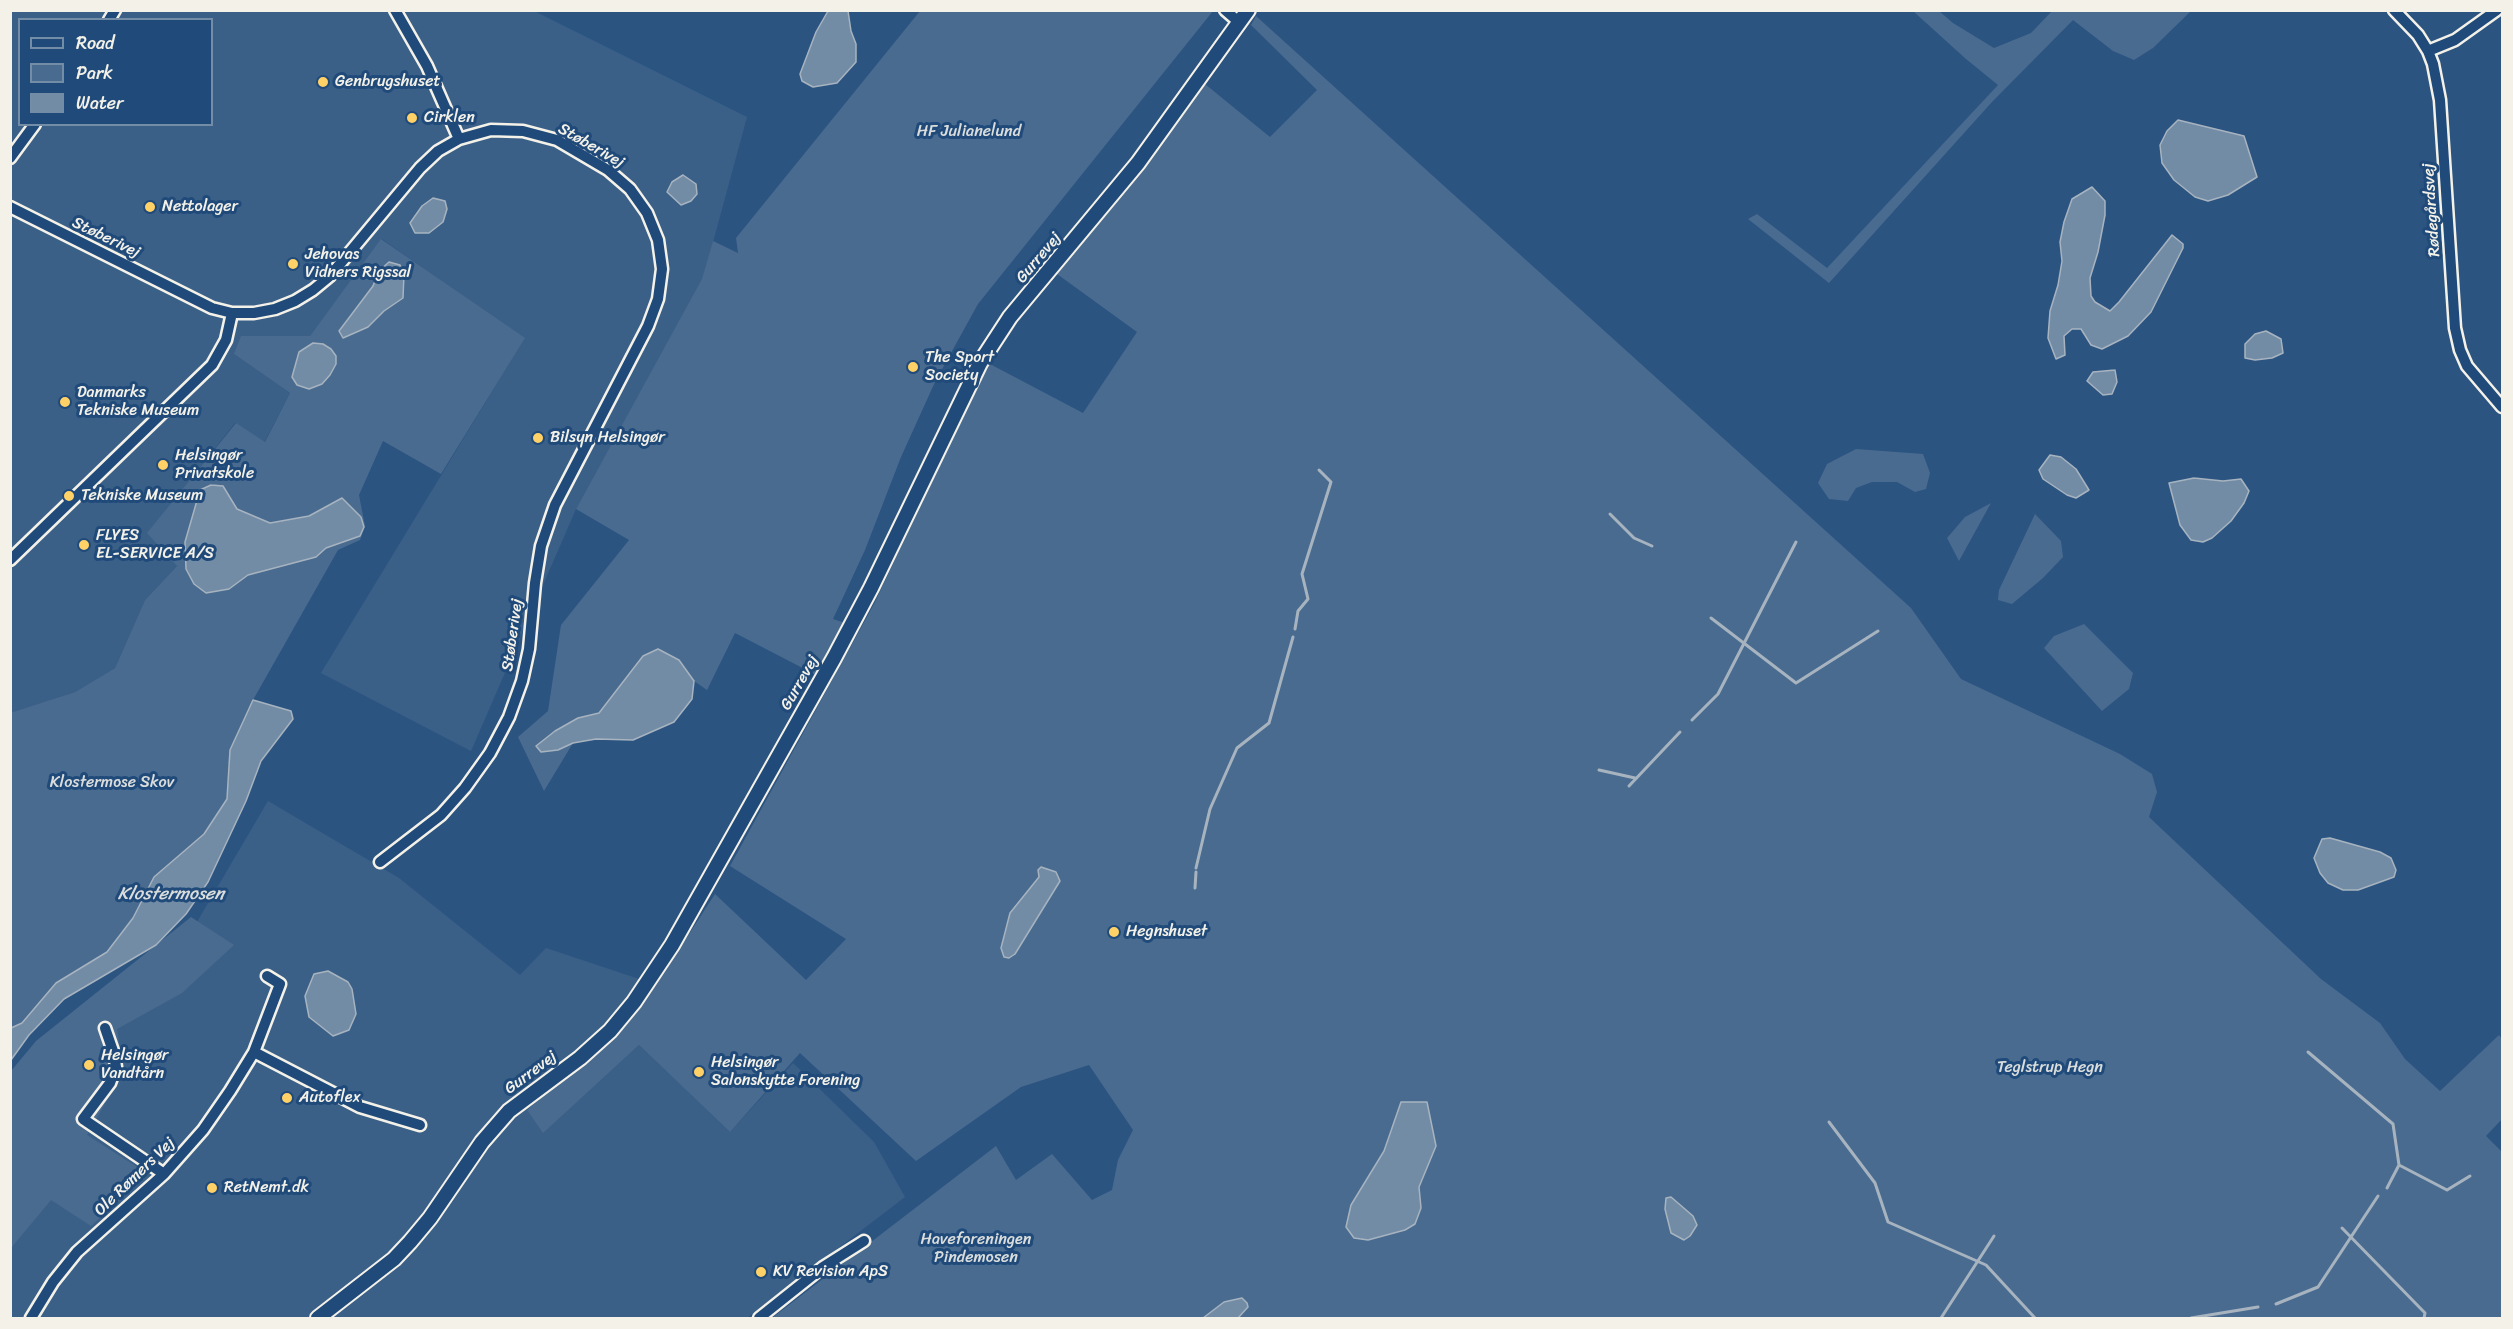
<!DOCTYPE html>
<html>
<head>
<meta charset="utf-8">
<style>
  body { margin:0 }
  #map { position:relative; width:2513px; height:1329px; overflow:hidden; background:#2c5481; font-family:Sriracha,sans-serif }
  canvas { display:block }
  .frame { position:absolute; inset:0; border:12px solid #f4f1e8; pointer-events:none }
  .legend { position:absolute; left:18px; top:18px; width:195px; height:108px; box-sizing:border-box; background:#1f4a7a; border:2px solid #748da6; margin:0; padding:8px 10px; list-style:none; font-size:18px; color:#f4f1e8 }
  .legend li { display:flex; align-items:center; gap:12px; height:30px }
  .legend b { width:30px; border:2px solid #748da6 }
</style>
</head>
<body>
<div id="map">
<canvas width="2513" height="1329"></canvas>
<div class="frame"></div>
<ul class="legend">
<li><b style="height:8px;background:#1f4a7a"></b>Road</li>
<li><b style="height:16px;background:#496b90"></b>Park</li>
<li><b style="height:16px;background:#738ca6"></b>Water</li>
</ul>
</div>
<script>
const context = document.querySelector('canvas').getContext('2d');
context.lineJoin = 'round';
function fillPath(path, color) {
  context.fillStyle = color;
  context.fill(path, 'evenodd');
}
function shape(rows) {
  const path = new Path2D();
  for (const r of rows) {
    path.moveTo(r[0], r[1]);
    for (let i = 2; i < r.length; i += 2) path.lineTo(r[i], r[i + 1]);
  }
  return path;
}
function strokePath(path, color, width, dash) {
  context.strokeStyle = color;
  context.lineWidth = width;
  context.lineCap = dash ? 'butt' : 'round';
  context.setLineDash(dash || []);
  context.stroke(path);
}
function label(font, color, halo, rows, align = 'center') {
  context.font = font + ' Sriracha,sans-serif';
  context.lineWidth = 6;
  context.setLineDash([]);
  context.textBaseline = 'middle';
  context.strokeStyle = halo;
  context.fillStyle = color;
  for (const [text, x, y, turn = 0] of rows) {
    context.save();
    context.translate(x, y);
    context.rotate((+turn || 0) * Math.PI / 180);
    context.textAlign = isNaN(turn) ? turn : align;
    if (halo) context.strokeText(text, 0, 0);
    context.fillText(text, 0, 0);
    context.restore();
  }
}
const built = shape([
  [10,11,534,11,747,117,703,279,576,509,471,751,321,673,524,339,382,239,310,336,234,354,290,393,264,443,235,423,148,533,177,566,145,600,115,668,75,692,11,713],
  [20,20,212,20,212,124,20,124],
  [268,801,399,878,520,975,546,948,642,980,624,1024,527,1110,543,1132,639,1045,730,1132,793,1063,874,1142,905,1197,747,1318,11,1318,11,1079,187,939]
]);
const green = shape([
  [920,11,1213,11,978,304,935,382,901,457,865,550,833,619,848,624,820,677,735,633,707,690,694,681,679,659,658,649,643,656,599,713,578,719,536,746,558,750,573,743,544,791,518,737,548,711,561,625,629,540,576,509,702,279,713,241,738,253,736,238],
  [1913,11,1939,11,1953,23,1994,48,2031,33,2052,11,2191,11,2153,48,2134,60,2113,51,2073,20,1992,102,1829,283,1748,219,1757,214,1827,268,1998,85,1966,59],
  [1256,16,1911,608,1961,679,2120,754,2152,774,2157,792,2149,817,2321,979,2380,1023,2405,1059,2440,1091,2499,1035,2502,1039,2502,1119,2486,1136,2502,1152,2502,1318,772,1318,996,1146,1016,1180,1052,1154,1092,1200,1112,1190,1118,1160,1133,1130,1089,1065,1021,1087,916,1161,800,1053,730,1132,639,1045,543,1133,527,1110,624,1024,667,968,715,894,806,980,846,939,730,866,874,604,988,363,1083,413,1137,332,1057,274,1205,84,1270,137,1317,90,1251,25],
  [1038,870,1060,881,1012,957,1001,948,1004,934,1010,913,1039,877],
  [1427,1102,1436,1146,1419,1187,1351,1205,1384,1151,1391,1129],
  [381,239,525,338,441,474,383,441,359,495,365,526,360,540,338,550,253,700,230,750,227,799,204,834,154,877,133,918,107,952,56,983,22,1023,11,1028,10,713,75,692,115,668,145,600,177,566,147,533,236,423,265,442,290,393,234,354,241,336,310,336],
  [373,286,403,298,384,311,368,327,339,330],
  [223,486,237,509,270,523,309,516,342,498,360,536,325,548,316,557,248,575,229,589],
  [1856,449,1923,454,1930,473,1926,489,1915,492,1897,482,1872,482,1856,488,1848,501,1829,499,1818,483,1827,464],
  [1991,503,1959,561,1947,538,1965,517],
  [2035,514,2061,541,2063,557,2043,578,2012,604,1998,600,1999,590],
  [2084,624,2133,673,2129,689,2102,711,2044,648,2054,636],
  [191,917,234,945,182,993,117,1029,122,1063,107,1100,87,1135,148,1174,91,1226,51,1200,11,1248,11,1071,36,1041]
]);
const water = shape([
  [828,11,848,11,851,31,856,44,856,62,837,83,813,87,802,81,800,74,816,32,828,11],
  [2178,120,2244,136,2257,177,2228,195,2208,201,2195,197,2174,180,2162,163,2160,145,2167,131,2178,120],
  [683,175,696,184,697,194,691,201,681,205,667,192,672,182,683,175],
  [2092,187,2105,201,2105,215,2098,252,2090,278,2091,296,2095,302,2110,311,2119,302,2172,235,2183,244,2183,248,2151,312,2128,336,2102,349,2091,345,2081,329,2072,329,2064,336,2065,355,2056,359,2048,338,2050,311,2058,285,2062,261,2060,242,2064,222,2072,199,2092,187],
  [433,198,445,201,447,209,443,222,429,233,415,233,410,223,422,206,433,198],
  [389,262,400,265,404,274,403,298,384,311,368,327,343,338,339,331,373,286,379,271,389,262],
  [2266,331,2281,339,2283,353,2272,358,2255,360,2245,358,2245,344,2255,334,2266,331],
  [313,343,323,344,331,349,336,356,336,364,330,375,322,384,309,389,297,385,292,377,299,352,313,343],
  [2115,370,2117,382,2112,394,2103,395,2087,381,2093,372,2115,370],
  [2050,455,2061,457,2076,469,2089,490,2076,498,2067,495,2043,479,2039,470,2050,455],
  [2194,478,2223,481,2241,479,2249,491,2244,503,2231,521,2212,538,2203,542,2191,540,2180,525,2169,483,2194,478],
  [211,485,223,486,237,509,270,523,309,516,342,498,361,517,364,527,360,536,326,548,316,557,248,575,229,589,206,593,194,584,186,569,185,542,200,490,211,485],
  [658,649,679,660,694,681,692,699,674,722,633,740,596,739,573,743,558,750,541,752,536,746,555,731,578,718,599,713,643,656,658,649],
  [253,700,291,711,293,719,261,761,246,801,208,882,186,914,156,945,64,999,29,1035,11,1060,11,1028,22,1023,56,983,107,952,133,918,154,877,204,834,227,799,230,750,253,700],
  [2330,838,2380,852,2391,858,2396,870,2394,877,2358,890,2343,890,2328,883,2320,873,2314,858,2322,839,2330,838],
  [1041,867,1056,872,1060,881,1015,954,1009,958,1004,957,1001,948,1010,913,1039,877,1038,870,1041,867],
  [328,971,348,982,352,989,356,1014,349,1030,333,1036,309,1017,305,996,314,974,328,971],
  [1401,1102,1427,1102,1436,1146,1419,1187,1421,1208,1415,1224,1405,1230,1368,1240,1354,1238,1346,1227,1351,1205,1384,1151,1401,1102],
  [1671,1197,1693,1216,1697,1225,1690,1236,1684,1240,1671,1233,1665,1209,1666,1198,1671,1197],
  [1242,1298,1247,1303,1248,1307,1238,1318,1203,1318,1224,1302,1242,1298]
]);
const stream = shape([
  [1610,514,1634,538,1652,546],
  [1711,618,1796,683,1878,631],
  [1295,629,1298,611,1308,599,1302,574,1331,482,1319,470],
  [1692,720,1718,694,1796,542],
  [1599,770,1635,778],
  [1629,786,1680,732],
  [1196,868,1210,809,1237,748,1269,723,1293,637],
  [1195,888,1196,872],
  [2308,1052,2393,1124,2399,1165,2387,1188],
  [1829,1122,1875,1183,1888,1222,1986,1265,2035,1318],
  [2399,1165,2447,1190,2470,1176],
  [2342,1228,2425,1313,2424,1318],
  [2276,1304,2318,1287,2378,1196],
  [1941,1318,1994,1236],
  [2191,1318,2258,1307]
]);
const street = shape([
  [395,10,427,66,459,139],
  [1225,10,1240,23],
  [2394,10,2418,35,2428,51,2433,64,2440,100,2455,328,2460,350,2467,366,2502,407],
  [109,20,115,10],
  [2428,51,2455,40,2497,10],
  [10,158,35,124],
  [10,207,212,308,232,313,254,313,275,309,295,301,313,290,330,276,420,168,438,151,459,139,491,130,523,131,557,140,608,170,630,189,647,213,658,240,662,269,658,299,648,326,555,505,541,546,535,583,529,649,522,681,509,717,490,753,465,788,441,815,380,862],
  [10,560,212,365,226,340,232,313],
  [105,1028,114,1054,116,1067,110,1083,83,1119,164,1174],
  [254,1052,360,1107,420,1125],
  [31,1318,53,1282,77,1252,164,1174,203,1130,230,1091,254,1052,280,984,267,976],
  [759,1318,823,1267,864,1241]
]);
const secondary = shape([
  [318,1318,394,1259,410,1242,430,1218,482,1142,509,1111,580,1058,610,1031,634,1002,672,945,834,658,871,588,980,363,1010,317,1138,163,1248,10]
]);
const markers = [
  [323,82,6,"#ffd166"],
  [412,118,6,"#ffd166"],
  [150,207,6,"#ffd166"],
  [293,264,6,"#ffd166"],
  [913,367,6,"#ffd166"],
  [65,402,6,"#ffd166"],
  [538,438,6,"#ffd166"],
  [163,465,6,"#ffd166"],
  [69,496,6,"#ffd166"],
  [84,545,6,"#ffd166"],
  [1114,932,6,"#ffd166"],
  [89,1065,6,"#ffd166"],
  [699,1072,6,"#ffd166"],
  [287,1098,6,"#ffd166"],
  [212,1188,6,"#ffd166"],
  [761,1272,6,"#ffd166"]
];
const poiNames = [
  ["Genbrugshuset",335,82],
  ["Cirklen",424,118],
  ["Nettolager",162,207],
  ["Jehovas",305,255],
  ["Vidners Rigssal",305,273],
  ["The Sport",925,358],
  ["Society",925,376],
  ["Danmarks",77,393],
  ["Tekniske Museum",77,411],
  ["Bilsyn Helsingør",550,438],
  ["Helsingør",175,456],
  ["Privatskole",175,474],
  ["Tekniske Museum",81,496],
  ["FLYES",96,536],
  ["EL-SERVICE A/S",96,554],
  ["Hegnshuset",1126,932],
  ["Helsingør",101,1056],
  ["Vandtårn",101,1074],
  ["Helsingør",711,1063],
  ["Salonskytte Forening",711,1081],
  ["Autoflex",299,1098],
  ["RetNemt.dk",224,1188],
  ["KV Revision ApS",773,1272]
];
const parkNames = [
  ["HF Julianelund",969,132],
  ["Klostermose Skov",112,783],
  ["Teglstrup Hegn",2050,1068],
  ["Haveforeningen",976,1240],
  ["Pindemosen",976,1258]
];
const streetNames = [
  ["Støberivej",591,146,30],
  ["Rødegårdsvej",2432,210,-94],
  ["Støberivej",106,238,26],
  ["Gurrevej",1039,258,-50],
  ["Støberivej",513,635,-82],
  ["Gurrevej",800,683,-60],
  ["Gurrevej",531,1073,-37],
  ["Ole Rømers Vej",135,1177,-44]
];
const waterNames = [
  ["Klostermosen",171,894]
];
fillPath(built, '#3b6088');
fillPath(green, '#496b90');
fillPath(water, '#738ca6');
strokePath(water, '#a7b4c0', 1.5);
strokePath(stream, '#a7b4c0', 3);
strokePath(street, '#f4f1e8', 15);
strokePath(secondary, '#f4f1e8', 18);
strokePath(street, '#1f4a7a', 10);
strokePath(secondary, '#1f4a7a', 14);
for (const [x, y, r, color] of markers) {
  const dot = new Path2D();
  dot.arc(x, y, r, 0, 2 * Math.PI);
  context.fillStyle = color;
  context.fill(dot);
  strokePath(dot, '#1f4a7a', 2);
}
label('16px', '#f4f1e8', '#1f4a7a', poiNames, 'left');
label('16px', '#dadddb', '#1f4a7a', parkNames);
label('16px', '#f4f1e8', '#1f4a7a', streetNames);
label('italic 18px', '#dadddb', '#1f4a7a', waterNames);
</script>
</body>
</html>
